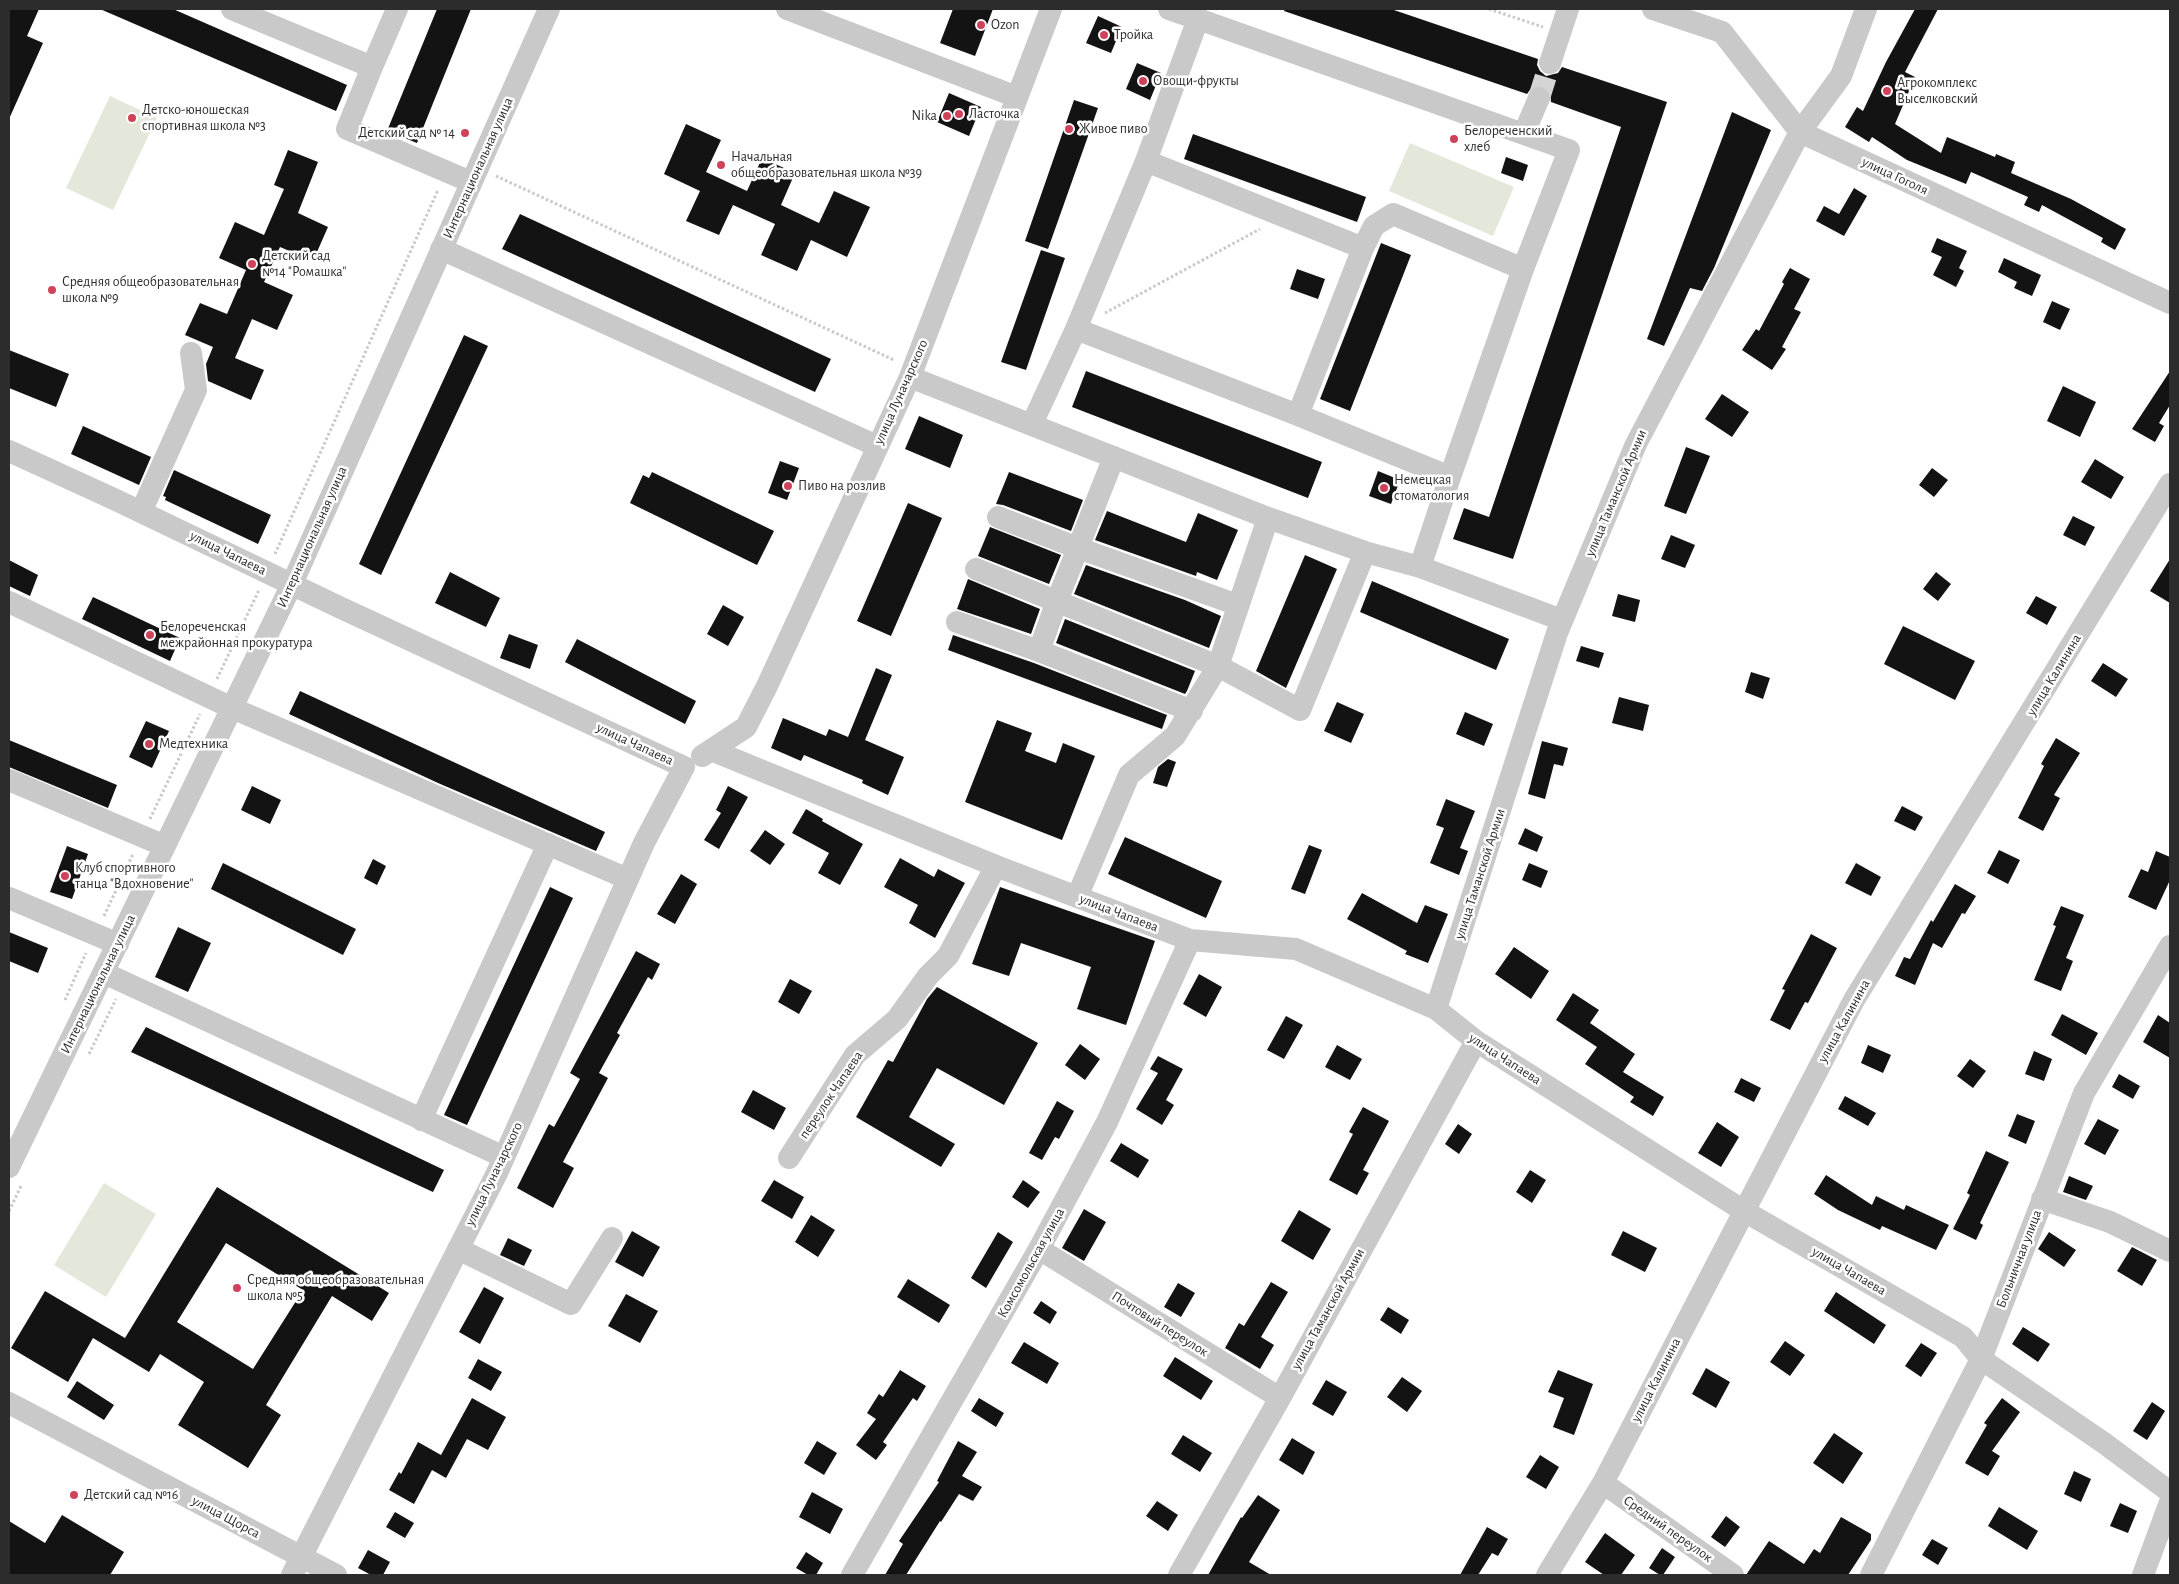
<!DOCTYPE html>
<html>
<head>
<meta charset="utf-8">
<style>
  body { margin:0 }
  #map { position:relative; width:2179px; height:1584px; overflow:hidden; background:#fff; font-family:"Alegreya Sans",sans-serif }
  canvas { display:block }
  .frame { position:absolute; inset:0; border:10px solid #2c2c2c; pointer-events:none }
</style>
</head>
<body>
<div id="map">
<canvas width="2179" height="1584"></canvas>
<div class="frame"></div>
</div>
<script>
const context = document.querySelector('canvas').getContext('2d');
context.lineJoin = 'round';
function fillPath(path, color) {
  context.fillStyle = color;
  context.fill(path, 'evenodd');
}
function shape(rows) {
  const path = new Path2D();
  for (const r of rows) {
    path.moveTo(r[0], r[1]);
    for (let i = 2; i < r.length; i += 2) path.lineTo(r[i], r[i + 1]);
  }
  return path;
}
function strokePath(path, color, width, dash) {
  context.strokeStyle = color;
  context.lineWidth = width;
  context.lineCap = dash ? 'butt' : 'round';
  context.setLineDash(dash || []);
  context.stroke(path);
}
function label(font, color, halo, rows, align = 'center') {
  context.font = font + ' "Alegreya Sans",sans-serif';
  context.lineWidth = 5;
  context.setLineDash([]);
  context.textBaseline = 'middle';
  context.strokeStyle = halo;
  context.fillStyle = color;
  for (const [text, x, y, turn = 0] of rows) {
    context.save();
    context.translate(x, y);
    context.rotate((+turn || 0) * Math.PI / 180);
    context.textAlign = isNaN(turn) ? turn : align;
    if (halo) context.strokeText(text, 0, 0);
    context.fillText(text, 0, 0);
    context.restore();
  }
}
const green = shape([
  [110,96,157,118,113,210,66,188],
  [1410,143,1514,187,1493,236,1389,191],
  [104,1183,156,1214,106,1297,54,1265]
]);
const building = shape([
  [9,9,39,9,27,36,43,43,9,119],
  [100,9,173,9,347,85,336,111],
  [437,9,471,9,417,143,387,131],
  [953,9,993,9,975,56,940,43],
  [1285,9,1391,9,1538,59,1537,65,1540,71,1546,76,1558,73,1562,67,1667,102,1513,559,1453,539,1464,508,1489,517,1621,127,1551,102,1550,91,1544,86,1532,87,1527,94,1284,11],
  [1915,9,1938,9,1905,72,1915,77,1895,124,1941,153,1947,137,1995,157,1996,154,2015,162,2011,173,2071,199,2126,229,2115,250,2101,242,2103,238,2042,205,2039,212,2024,205,2028,197,1971,172,1966,184,1907,160,1872,137,1869,142,1845,127,1857,107,1863,111,1886,62],
  [1098,16,1122,27,1111,53,1086,43],
  [1137,63,1161,73,1150,100,1126,89],
  [949,93,981,107,969,136,937,122],
  [1074,100,1098,108,1048,249,1025,241],
  [1732,112,1771,130,1714,268,1702,291,1690,288,1664,346,1647,339],
  [686,124,721,140,706,172,747,191,762,158,795,173,781,205,819,223,834,191,870,207,847,257,811,240,797,271,761,255,775,224,733,205,719,235,686,221,700,191,664,174],
  [1193,134,1366,197,1357,222,1184,159],
  [288,150,318,162,298,213,328,227,313,261,280,247,264,282,293,295,277,330,252,319,235,358,264,370,251,400,208,381,206,364,213,347,185,335,200,303,227,314,246,270,219,258,235,222,264,235,284,189,274,185],
  [1506,157,1528,165,1523,181,1501,173],
  [1854,188,1867,196,1844,236,1816,221,1824,206,1839,214],
  [520,214,831,359,815,392,502,249],
  [1937,238,1967,251,1959,268,1964,271,1956,287,1933,275,1942,257,1931,252],
  [1381,243,1411,255,1350,411,1320,399],
  [1041,250,1065,258,1026,370,1001,362],
  [2004,258,2041,275,2032,296,2014,288,2017,282,1998,272],
  [1790,268,1810,279,1794,309,1801,312,1782,347,1786,349,1772,370,1742,350,1756,329,1759,331,1784,284,1782,282],
  [1297,269,1325,279,1318,299,1290,289],
  [2052,301,2070,309,2060,330,2043,322],
  [464,335,488,346,381,575,359,564],
  [9,350,69,374,56,407,9,388],
  [1086,371,1322,462,1308,498,1072,407],
  [2170,371,2170,405,2159,423,2164,426,2155,442,2132,429],
  [2063,386,2096,402,2080,437,2047,421],
  [1722,394,1749,412,1732,437,1705,419],
  [919,416,963,435,950,468,905,449],
  [83,426,151,457,139,485,71,454],
  [1686,447,1710,456,1686,514,1664,506],
  [2095,459,2124,477,2111,499,2081,482],
  [780,461,799,468,787,500,768,493],
  [1932,468,1948,480,1934,497,1919,485],
  [174,470,271,515,258,544,165,500,166,497,163,496],
  [1378,471,1400,480,1391,504,1369,496],
  [652,472,774,531,757,565,630,503,643,475,649,478],
  [1009,472,1083,500,1071,531,1003,505,996,504],
  [908,503,942,518,891,636,857,621],
  [1107,511,1186,542,1198,513,1238,530,1217,580,1197,572,1196,576,1095,540],
  [2073,516,2095,527,2085,546,2063,535],
  [990,527,1061,555,1049,584,978,556],
  [1671,535,1695,545,1685,568,1661,559],
  [1305,555,1337,569,1286,688,1256,671],
  [2170,559,2170,603,2150,591],
  [9,560,38,575,30,596,9,586],
  [1086,565,1185,600,1221,616,1209,648,1074,594],
  [450,572,500,598,486,627,435,603],
  [1936,572,1951,584,1938,601,1923,589],
  [968,579,1040,609,1031,634,957,609],
  [1372,581,1509,639,1496,670,1360,612],
  [1618,594,1640,600,1635,622,1612,616],
  [2036,596,2057,607,2047,625,2026,613],
  [93,597,180,638,170,661,82,619],
  [723,605,744,617,728,646,707,634],
  [1065,619,1195,671,1187,691,1185,694,1056,643],
  [1903,626,1975,661,1955,700,1884,664],
  [509,634,538,645,530,669,500,658],
  [953,635,1034,663,1167,715,1162,729,948,650],
  [577,639,696,701,685,724,565,662],
  [1581,646,1604,653,1599,668,1576,661],
  [2103,663,2128,679,2116,697,2091,681],
  [876,668,892,675,865,740,904,757,888,795,862,783,863,780,804,755,801,761,771,748,783,718,826,736,829,729,848,737],
  [1751,672,1770,678,1763,699,1745,692],
  [300,691,605,832,596,851,438,783,289,714],
  [1619,697,1649,705,1643,731,1612,723],
  [1337,702,1364,714,1351,743,1324,731],
  [1465,712,1493,724,1484,746,1456,734],
  [997,720,1032,733,1025,751,1056,763,1063,743,1095,756,1062,840,965,802],
  [146,721,169,731,152,768,129,757],
  [2056,738,2080,753,2054,795,2060,798,2043,831,2018,818,2044,766,2041,764],
  [9,740,117,785,108,808,9,767],
  [1542,741,1568,748,1563,766,1554,764,1545,799,1528,794],
  [1168,759,1176,762,1167,787,1153,783,1158,767],
  [252,786,281,800,270,824,241,810],
  [728,786,748,797,719,849,704,840,721,813,716,810],
  [1446,799,1475,811,1460,848,1468,851,1459,875,1430,863,1444,828,1436,825],
  [1902,806,1923,817,1915,831,1894,821],
  [806,809,823,819,822,821,863,844,840,885,818,873,829,853,792,833],
  [1525,828,1543,837,1537,852,1518,844],
  [765,830,785,844,770,865,750,851],
  [1125,837,1222,881,1206,918,1108,874],
  [1309,845,1322,850,1305,894,1291,889],
  [67,846,88,854,72,899,50,892],
  [1999,850,2020,860,2008,884,1987,873],
  [2156,851,2170,857,2170,880,2156,910,2128,897,2141,869,2148,872],
  [900,858,934,877,938,869,965,883,935,938,909,923,918,905,884,887],
  [373,859,386,866,377,885,364,878],
  [223,863,356,929,343,955,211,889],
  [1529,863,1548,871,1541,888,1522,880],
  [1856,863,1881,877,1871,896,1845,883],
  [681,874,697,884,675,924,657,914],
  [1955,884,1976,896,1965,914,1962,913,1942,948,1933,943,1915,985,1895,976,1904,957,1910,959,1931,920,1933,922],
  [550,887,573,898,467,1125,444,1115],
  [1000,887,1155,941,1126,1025,1077,1009,1091,967,1021,943,1009,976,972,964],
  [1362,893,1417,923,1425,905,1448,914,1428,963,1405,954,1407,951,1347,919],
  [2061,906,2084,915,2066,958,2073,961,2061,991,2034,980,2056,926,2053,925],
  [178,927,211,943,188,992,155,977],
  [9,932,48,948,38,973,9,961],
  [1811,934,1837,948,1808,1003,1805,1002,1790,1030,1770,1020,1785,990,1782,989],
  [1514,947,1549,971,1531,999,1495,974],
  [636,951,660,964,652,980,648,977,617,1033,620,1035,599,1073,608,1078,563,1162,574,1168,553,1208,517,1188,549,1124,554,1127,580,1079,570,1073],
  [1199,974,1222,987,1206,1017,1183,1004],
  [790,979,812,991,799,1014,778,1002],
  [937,987,1038,1043,1004,1105,937,1068,909,1117,955,1144,941,1167,856,1117,888,1060,893,1062,927,999],
  [1573,993,1599,1010,1590,1023,1635,1054,1623,1072,1664,1097,1653,1116,1630,1102,1634,1097,1585,1064,1597,1047,1556,1020],
  [2062,1014,2098,1033,2086,1055,2051,1035],
  [2158,1015,2170,1023,2170,1058,2143,1042],
  [1286,1016,1303,1025,1284,1059,1267,1050],
  [146,1027,444,1170,433,1192,131,1052],
  [1080,1044,1100,1059,1085,1080,1065,1065],
  [1337,1045,1362,1059,1350,1080,1325,1067],
  [1868,1045,1891,1055,1883,1073,1861,1063],
  [2034,1051,2052,1059,2044,1081,2025,1074],
  [1158,1056,1183,1069,1166,1100,1174,1105,1162,1125,1136,1109,1158,1073,1150,1069],
  [1970,1059,1986,1071,1973,1088,1957,1076],
  [2119,1074,2140,1086,2133,1099,2112,1087],
  [1741,1078,1761,1088,1754,1102,1734,1092],
  [753,1090,786,1108,774,1130,741,1112],
  [1845,1096,1876,1113,1868,1126,1838,1109],
  [1057,1101,1074,1111,1059,1139,1055,1137,1042,1160,1029,1153],
  [1363,1107,1389,1121,1363,1170,1369,1173,1357,1195,1329,1180,1353,1134,1349,1132],
  [2017,1114,2035,1121,2026,1144,2008,1136],
  [2098,1119,2119,1130,2105,1155,2084,1144],
  [1717,1122,1739,1137,1721,1167,1698,1153],
  [1458,1124,1472,1134,1459,1154,1445,1144],
  [1121,1143,1149,1160,1138,1178,1110,1161],
  [1986,1151,2009,1162,1980,1223,1983,1225,1976,1240,1953,1229,1970,1195,1967,1193],
  [1530,1170,1546,1180,1532,1203,1516,1192],
  [1826,1175,1872,1205,1876,1196,1904,1210,1906,1205,1949,1225,1936,1250,1882,1226,1880,1230,1838,1210,1814,1194],
  [2069,1176,2093,1186,2086,1200,2063,1192],
  [774,1180,804,1197,792,1219,761,1201],
  [1023,1180,1040,1192,1028,1208,1012,1197],
  [217,1187,389,1293,372,1321,332,1296,266,1405,281,1415,248,1468,178,1425,204,1382,160,1354,149,1372,93,1338,68,1382,11,1348,45,1291,125,1338],
  [226,1243,303,1290,253,1369,177,1322],
  [1084,1209,1106,1222,1084,1261,1062,1248],
  [1299,1210,1331,1229,1313,1260,1281,1241],
  [811,1215,835,1230,818,1257,795,1242],
  [632,1231,660,1247,643,1277,615,1262],
  [1623,1231,1657,1248,1645,1272,1611,1255],
  [998,1232,1013,1242,986,1288,971,1278],
  [2049,1232,2076,1250,2064,1267,2038,1249],
  [508,1238,532,1250,524,1266,500,1255],
  [2132,1247,2157,1260,2142,1286,2117,1271],
  [908,1279,950,1305,939,1323,897,1297],
  [1271,1282,1288,1292,1261,1337,1274,1345,1260,1369,1225,1348,1239,1323,1244,1326],
  [1178,1283,1195,1293,1181,1317,1164,1307],
  [484,1287,504,1298,480,1344,459,1332],
  [1836,1292,1886,1325,1874,1344,1824,1311],
  [626,1294,658,1311,640,1343,608,1326],
  [1041,1301,1057,1312,1050,1324,1033,1313],
  [1388,1307,1409,1320,1401,1334,1380,1320],
  [2023,1327,2050,1344,2038,1362,2012,1344],
  [1785,1341,1805,1355,1790,1376,1770,1362],
  [1024,1342,1059,1363,1047,1384,1011,1363],
  [1921,1343,1937,1353,1921,1377,1905,1366],
  [1175,1357,1213,1381,1201,1400,1163,1376],
  [478,1359,502,1372,491,1391,468,1378],
  [1706,1368,1730,1382,1716,1408,1692,1394],
  [900,1370,926,1386,917,1401,913,1398,883,1442,887,1445,876,1460,856,1445,876,1419,867,1413,879,1394,883,1397],
  [1558,1370,1593,1384,1574,1435,1553,1427,1564,1398,1548,1392],
  [1402,1377,1422,1391,1407,1412,1387,1397],
  [1326,1380,1347,1392,1333,1416,1312,1404],
  [77,1381,114,1405,104,1420,67,1397],
  [472,1398,506,1417,488,1450,467,1439,446,1478,432,1470,414,1504,389,1490,399,1472,401,1474,418,1442,441,1455],
  [979,1398,1004,1413,996,1427,971,1411],
  [2002,1398,2020,1412,1992,1451,2000,1456,1988,1476,1965,1463,1987,1425,1984,1423],
  [2152,1402,2165,1411,2147,1440,2133,1431],
  [1834,1433,1863,1453,1843,1484,1813,1463],
  [1183,1435,1212,1453,1200,1472,1171,1454],
  [1292,1438,1315,1452,1303,1475,1279,1460],
  [817,1441,837,1453,824,1475,804,1463],
  [958,1441,977,1452,962,1476,982,1487,973,1501,959,1494,941,1522,940,1521,906,1575,885,1575,903,1544,899,1541,939,1482,937,1481],
  [1540,1455,1559,1467,1546,1489,1526,1477],
  [2074,1471,2091,1479,2081,1502,2064,1494],
  [812,1492,843,1509,830,1534,799,1517],
  [1258,1495,1280,1510,1249,1562,1271,1575,1208,1575,1241,1517,1242,1518],
  [1157,1501,1178,1515,1168,1531,1146,1516],
  [2120,1503,2137,1511,2128,1533,2110,1526],
  [1999,1507,2038,1531,2027,1550,1988,1526],
  [395,1512,414,1523,405,1538,386,1527],
  [62,1515,124,1552,110,1575,9,1575,9,1521,45,1543],
  [1726,1516,1740,1527,1725,1547,1711,1537],
  [1841,1517,1871,1534,1871,1540,1848,1575,1746,1575,1769,1541,1804,1564,1814,1549,1820,1553],
  [1487,1527,1508,1539,1498,1556,1492,1553,1478,1575,1460,1575],
  [1605,1533,1635,1555,1621,1575,1604,1575,1585,1562],
  [1932,1539,1948,1548,1938,1565,1922,1555],
  [1662,1548,1675,1557,1663,1575,1660,1575,1649,1568],
  [368,1550,390,1562,383,1575,371,1575,358,1568],
  [806,1552,823,1563,816,1575,808,1575,796,1568]
]);
const minorTunnel = shape([
  [1539,98,1550,63]
]);
const path = shape([
  [1489,9,1543,27],
  [496,176,894,360],
  [1105,313,1260,229],
  [275,554,438,190],
  [217,679,259,590],
  [150,819,200,714],
  [104,916,133,854],
  [65,1000,86,953],
  [89,1054,116,999],
  [9,1211,22,1184]
]);
const minor = shape([
  [232,9,372,67,347,129,471,182],
  [787,9,1017,97],
  [1653,9,1722,32,1800,132,2170,303],
  [1198,19,1569,150,1523,269,1393,214,1374,226,1363,248],
  [1550,63,1568,9],
  [372,67,397,9],
  [1524,133,1539,98],
  [441,249,877,446],
  [1076,329,1146,161],
  [910,377,1268,518,1365,552,1420,567,1562,620],
  [1298,415,1450,477,1523,269],
  [1032,424,1076,329,1298,415,1363,248,1146,161,1198,19,1169,9],
  [9,451,116,500,339,607,684,767],
  [141,512,196,390,191,353],
  [998,517,1078,548,1238,605],
  [1420,567,1450,477],
  [976,569,1218,666,1300,710,1365,552],
  [9,602,232,708,628,879],
  [957,622,1039,651,1192,711],
  [1039,651,1057,601,1114,457],
  [711,750,996,866,1190,940,1296,949,1436,1009,1476,1041,1744,1211,1963,1337,1981,1359,2104,1443,2170,1492],
  [702,756,746,727,767,686,910,377,1051,9],
  [9,780,165,846],
  [1077,897,1129,775,1175,736,1218,666,1268,518],
  [9,898,118,944],
  [104,973,504,1157],
  [1436,1009,1557,633,1636,444,1800,132,1841,76,1866,9],
  [421,1120,548,844],
  [789,1158,855,1055,897,1019,928,976,948,956,996,866],
  [9,1167,292,584,549,9],
  [2042,1199,2110,1222,2170,1251],
  [458,1249,571,1304,612,1238],
  [1039,1249,1280,1398],
  [9,1403,336,1575],
  [1603,1483,1733,1575],
  [292,1575,497,1173,644,843,684,767],
  [852,1575,1039,1249,1107,1122,1190,940],
  [1179,1575,1280,1398,1476,1041],
  [1547,1575,1603,1483,1854,1000,2170,484],
  [1871,1575,1981,1359,2084,1093,2170,946],
  [2143,1575,2170,1502]
]);
const markers = [
  [981,25,5,"#cf4259"],
  [1104,35,5,"#cf4259"],
  [1143,81,5,"#cf4259"],
  [1887,91,5,"#cf4259"],
  [959,114,5,"#cf4259"],
  [947,116,5,"#cf4259"],
  [132,118,5,"#cf4259"],
  [1069,129,5,"#cf4259"],
  [465,133,5,"#cf4259"],
  [1454,139,5,"#cf4259"],
  [721,165,5,"#cf4259"],
  [252,264,5,"#cf4259"],
  [52,290,5,"#cf4259"],
  [788,486,5,"#cf4259"],
  [1384,488,5,"#cf4259"],
  [150,635,5,"#cf4259"],
  [149,744,5,"#cf4259"],
  [65,876,5,"#cf4259"],
  [237,1288,5,"#cf4259"],
  [74,1495,5,"#cf4259"]
];
const poiNames = [
  ["Ozon",991,25],
  ["Тройка",1114,35],
  ["Овощи-фрукты",1153,81],
  ["Агрокомплекс",1897,83],
  ["Выселковский",1897,99],
  ["Детско-юношеская",142,110],
  ["спортивная школа №3",142,126],
  ["Ласточка",969,114],
  ["Nika",937,116,"right"],
  ["Живое пиво",1079,129],
  ["Белореченский",1464,131],
  ["хлеб",1464,147],
  ["Детский сад № 14",455,133,"right"],
  ["Начальная",731,157],
  ["общеобразовательная школа №39",731,173],
  ["Детский сад",262,256],
  ["№14 \"Ромашка\"",262,272],
  ["Средняя общеобразовательная",62,282],
  ["школа №9",62,298],
  ["Немецкая",1394,480],
  ["стоматология",1394,496],
  ["Пиво на розлив",798,486],
  ["Белореченская",160,627],
  ["межрайонная прокуратура",160,643],
  ["Медтехника",159,744],
  ["Клуб спортивного",75,868],
  ["танца \"Вдохновение\"",75,884],
  ["Средняя общеобразовательная",247,1280],
  ["школа №5",247,1296],
  ["Детский сад №16",84,1495]
];
const streetNames = [
  ["Интернациональная улица",478,168,-66],
  ["улица Гоголя",1895,176,25],
  ["улица Луначарского",901,392,-66],
  ["улица Таманской Армии",1616,493,-67],
  ["Интернациональная улица",312,537,-66],
  ["улица Чапаева",228,553,26],
  ["улица Калинина",2054,675,-59],
  ["улица Чапаева",635,744,25],
  ["улица Таманской Армии",1480,874,-72],
  ["улица Чапаева",1119,913,21],
  ["Интернациональная улица",98,984,-64],
  ["улица Калинина",1844,1021,-61],
  ["улица Чапаева",1505,1059,33],
  ["переулок Чапаева",831,1095,-56],
  ["улица Луначарского",494,1174,-64],
  ["Больничная улица",2019,1259,-69],
  ["Комсомольская улица",1031,1263,-61],
  ["улица Чапаева",1849,1271,30],
  ["улица Таманской Армии",1328,1309,-61],
  ["Почтовый переулок",1160,1324,32],
  ["улица Калинина",1656,1380,-63],
  ["улица Щорса",226,1517,28],
  ["Средний переулок",1668,1529,35]
];
fillPath(green, '#e3e8db');
fillPath(building, '#131313');
strokePath(minorTunnel, '#d5d5d5', 22, [22, 11]);
strokePath(path, '#c9c9c9', 3, [2.5, 2.5]);
strokePath(minor, '#c9c9c9', 22);
for (const [x, y, r, color] of markers) {
  const dot = new Path2D();
  dot.arc(x, y, r, 0, 2 * Math.PI);
  context.fillStyle = color;
  context.fill(dot);
  strokePath(dot, '#fff', 2);
}
label('14px', '#2c2c2c', '#fff', poiNames, 'left');
label('14px', '#2c2c2c', '#fff', streetNames);
</script>
</body>
</html>
